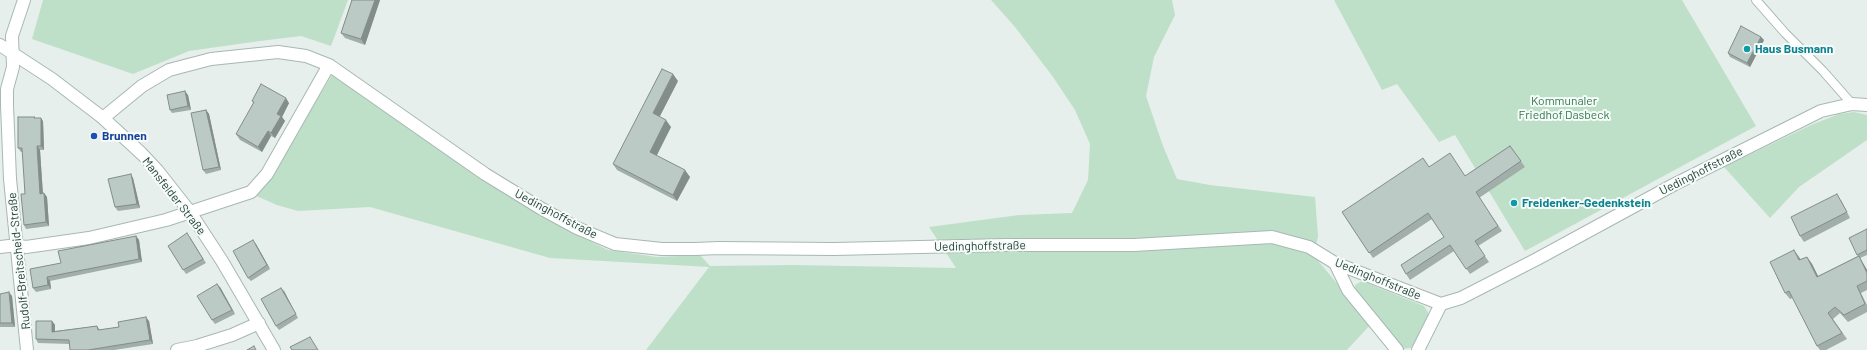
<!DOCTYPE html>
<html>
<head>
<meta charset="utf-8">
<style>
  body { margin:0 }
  canvas { display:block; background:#e6efeb }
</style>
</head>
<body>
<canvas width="1867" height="350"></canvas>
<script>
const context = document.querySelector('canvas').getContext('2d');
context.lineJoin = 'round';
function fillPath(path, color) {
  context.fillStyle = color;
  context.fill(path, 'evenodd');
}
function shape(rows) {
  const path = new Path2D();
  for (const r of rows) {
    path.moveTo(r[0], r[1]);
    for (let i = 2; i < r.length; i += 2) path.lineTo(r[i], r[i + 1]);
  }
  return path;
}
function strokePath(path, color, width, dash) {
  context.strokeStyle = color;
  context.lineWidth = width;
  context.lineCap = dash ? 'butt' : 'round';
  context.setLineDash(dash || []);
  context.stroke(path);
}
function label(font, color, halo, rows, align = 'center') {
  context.font = font + ' Barlow,sans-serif';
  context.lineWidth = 4;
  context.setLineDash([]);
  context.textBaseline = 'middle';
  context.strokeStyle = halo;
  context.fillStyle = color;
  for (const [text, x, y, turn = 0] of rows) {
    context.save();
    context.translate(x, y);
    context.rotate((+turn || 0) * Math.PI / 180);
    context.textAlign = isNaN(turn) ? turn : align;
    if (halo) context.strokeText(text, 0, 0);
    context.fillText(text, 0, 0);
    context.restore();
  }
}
const green = shape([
  [43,0,348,0,331,46,301,36,260,41,189,51,133,74,32,39],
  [991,0,1172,0,1175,15,1154,57,1146,96,1163,146,1177,179,1210,185,1315,197,1318,236,1314,256,1371,324,1347,350,646,350,709,267,550,258,370,207,298,211,277,205,254,195,267,183,332,75,422,136,573,233,608,250,657,257,700,255,710,266,793,265,956,268,929,227,1019,215,1072,213,1088,180,1090,144,1075,110,1053,77,1015,27],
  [1334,0,1682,0,1756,126,1525,251,1455,135,1439,142,1397,84,1382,90],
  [1854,112,1867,115,1867,140,1799,187,1770,218,1724,167,1811,125,1839,114],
  [1362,281,1424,306,1432,319,1418,343,1410,348,1401,349,1356,293,1355,285]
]);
const service = shape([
  [1756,0,1785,33,1823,71,1852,104]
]);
const minor = shape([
  [24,0,12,36,13,67,7,89,7,105,10,179,27,350],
  [103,118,142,86,169,70,211,59,278,52,306,56,329,65,485,174,542,209,577,228,615,244,662,249,695,249,719,248,834,249,1006,245,1134,245,1272,237,1309,247,1335,263,1441,304,1461,298,1537,259,1675,184,1821,111,1852,104,1867,105],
  [0,247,17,245,26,247,89,238,166,220,251,192,267,174,329,65],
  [1335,263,1348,290,1397,350],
  [177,350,197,346,232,335,259,323],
  [1418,350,1441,304]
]);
const tertiary = shape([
  [0,45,52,79,103,118,142,154,157,170,190,212,222,261,274,350]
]);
const wall = shape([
  [352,0,380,0,365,45,345,38,341,33],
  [1761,37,1764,40,1750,67,1730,57,1728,53],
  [678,81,659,117,671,127,656,156,690,177,677,201,617,170,613,164],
  [188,95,191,110,172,113,170,110],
  [252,101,289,103,282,117,285,121,275,138,271,136,262,152,240,140,236,134,254,104],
  [206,110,209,114,221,170,206,174,203,170],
  [35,118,43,121,44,150,40,150,43,193,44,193,47,197,49,226,26,229,24,225,25,194,23,152,21,152,18,148],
  [1510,146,1525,167,1479,198,1502,231,1478,246,1489,262,1470,274,1454,251,1410,280,1406,274,1444,237,1432,219,1373,258,1342,212,1429,167,1465,176],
  [133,178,140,208,118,211,115,207],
  [1841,200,1850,218,1804,242,1800,236],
  [1867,229,1867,255,1860,258,1867,270,1867,290,1861,293,1867,305,1867,312,1848,322,1840,313,1833,319,1847,339,1826,350,1820,350,1817,346,1793,298,1790,299,1785,293,1799,257,1800,260,1807,257,1812,264,1818,276,1858,256,1857,255],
  [136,236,139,240,142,262,50,281,51,289,36,292,33,288,61,263],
  [190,237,206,263,186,274,168,246],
  [256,244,270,269,251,281,248,278],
  [220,287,235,314,215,324,212,320],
  [284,291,298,318,279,330,276,326],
  [0,294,12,296,15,327,0,327],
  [52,321,55,325,55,331,97,326,100,330,119,327,149,321,153,344,114,350,70,350,70,344,38,343,36,339]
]);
const shadedWall = shape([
  [375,0,380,0,365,45,361,39],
  [1761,37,1764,40,1750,67,1747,63],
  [673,74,678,81,658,120,653,113],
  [185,91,188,95,191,110,188,106],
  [286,98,289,103,282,117,285,121,275,138,271,133,277,114],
  [206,110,209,114,221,170,219,167],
  [41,118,43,121,44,150,41,146],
  [666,120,671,127,655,159,650,152],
  [268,131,271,136,262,152,258,147],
  [37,146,40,150,43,197,40,194],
  [685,170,690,177,677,201,673,195],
  [131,174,133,178,140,208,137,204],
  [44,193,47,197,49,226,46,222],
  [136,236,139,240,142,262,139,259],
  [253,240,256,244,270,269,267,265],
  [1794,250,1799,257,1804,267,1799,260],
  [1859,256,1867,270,1867,273],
  [1807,257,1812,264,1822,284,1817,277],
  [47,277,50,281,51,289,48,285],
  [217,284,220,287,235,314,232,310],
  [281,288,284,291,298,318,296,314],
  [9,292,12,296,15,327,12,323],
  [146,317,149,321,153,344,150,340],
  [52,321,55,325,55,336,52,332]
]);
const building = shape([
  [352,0,375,0,361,39,341,33,352,0],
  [1741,26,1761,37,1747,63,1728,53,1741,26],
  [662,69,673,74,653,113,666,120,650,152,685,170,673,195,613,164,662,69],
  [261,84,286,98,277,114,281,116,271,133,268,131,258,147,236,134,254,102,252,101,261,84],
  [185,91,188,106,170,110,167,95,185,91],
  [206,110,219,167,203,170,191,113,206,110],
  [18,117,35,117,34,118,41,118,41,146,37,146,40,194,44,193,46,222,24,225,21,194,25,194,22,148,18,148,18,117],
  [1510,146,1521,161,1476,192,1498,226,1475,241,1485,256,1466,269,1450,245,1406,274,1401,265,1444,237,1428,213,1369,253,1342,212,1423,158,1429,167,1450,153,1465,176,1510,146],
  [131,174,137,204,115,207,108,179,131,174],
  [1837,194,1847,212,1800,236,1791,217,1837,194],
  [1867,229,1867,250,1857,255,1849,238,1867,229],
  [187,233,203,259,183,270,168,246,187,233],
  [136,236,139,259,47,277,48,285,33,288,30,269,61,263,58,251,136,236],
  [253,240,267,265,248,278,233,251,253,240],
  [1794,250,1799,260,1807,257,1817,277,1859,256,1867,273,1867,281,1857,286,1865,304,1844,315,1835,307,1828,313,1842,333,1817,346,1789,291,1785,293,1770,262,1794,250],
  [217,284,232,310,212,320,197,296,217,284],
  [281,288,296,314,276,326,261,299,281,288],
  [9,292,12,323,0,323,0,294,9,292],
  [146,317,150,340,88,350,70,350,69,340,36,339,36,321,52,321,52,332,97,326,98,330,119,327,118,322,146,317],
  [310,337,318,350,292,350,290,347,310,337],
  [254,346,256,350,247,350,254,346]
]);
const markers = [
  [1747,49,4,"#0f9aa8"],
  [94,136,4,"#1a4fb4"],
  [1514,203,4,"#0f9aa8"]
];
const cultureNames = [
  ["Haus Busmann",1755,49],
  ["Freidenker-Gedenkstein",1522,203]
];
const parkNames = [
  ["Kommunaler",1564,101],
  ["Friedhof Dasbeck",1564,115]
];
const transitNames = [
  ["Brunnen",102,136]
];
const streetNames = [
  ["Uedinghoffstraße",1701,171,-27],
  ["Mansfelder Straße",174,196,52],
  ["Uedinghoffstraße",556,214,28],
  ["Uedinghoffstraße",980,246,-1],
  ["Rudolf-Breitscheid-Straße",19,261,-96],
  ["Uedinghoffstraße",1378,279,22]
];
fillPath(green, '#bfe0c8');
strokePath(service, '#a8b8b2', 10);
strokePath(minor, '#a8b8b2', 14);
strokePath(tertiary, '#a8b8b2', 14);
strokePath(service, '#fff', 8);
strokePath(minor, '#fff', 12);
strokePath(tertiary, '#fff', 12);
fillPath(wall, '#a1aea9');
fillPath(shadedWall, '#838d89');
fillPath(building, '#bbcac4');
strokePath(building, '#838d89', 1);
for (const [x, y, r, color] of markers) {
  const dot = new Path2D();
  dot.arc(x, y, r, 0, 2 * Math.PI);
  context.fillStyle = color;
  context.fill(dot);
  strokePath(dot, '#f7fbf9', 1.5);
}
label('bold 12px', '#0d838f', '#f7fbf9', cultureNames, 'left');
label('12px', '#2d7a4b', '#f7fbf9', parkNames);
label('bold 12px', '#164399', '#f7fbf9', transitNames, 'left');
label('12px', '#24423a', '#f7fbf9', streetNames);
</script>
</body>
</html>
